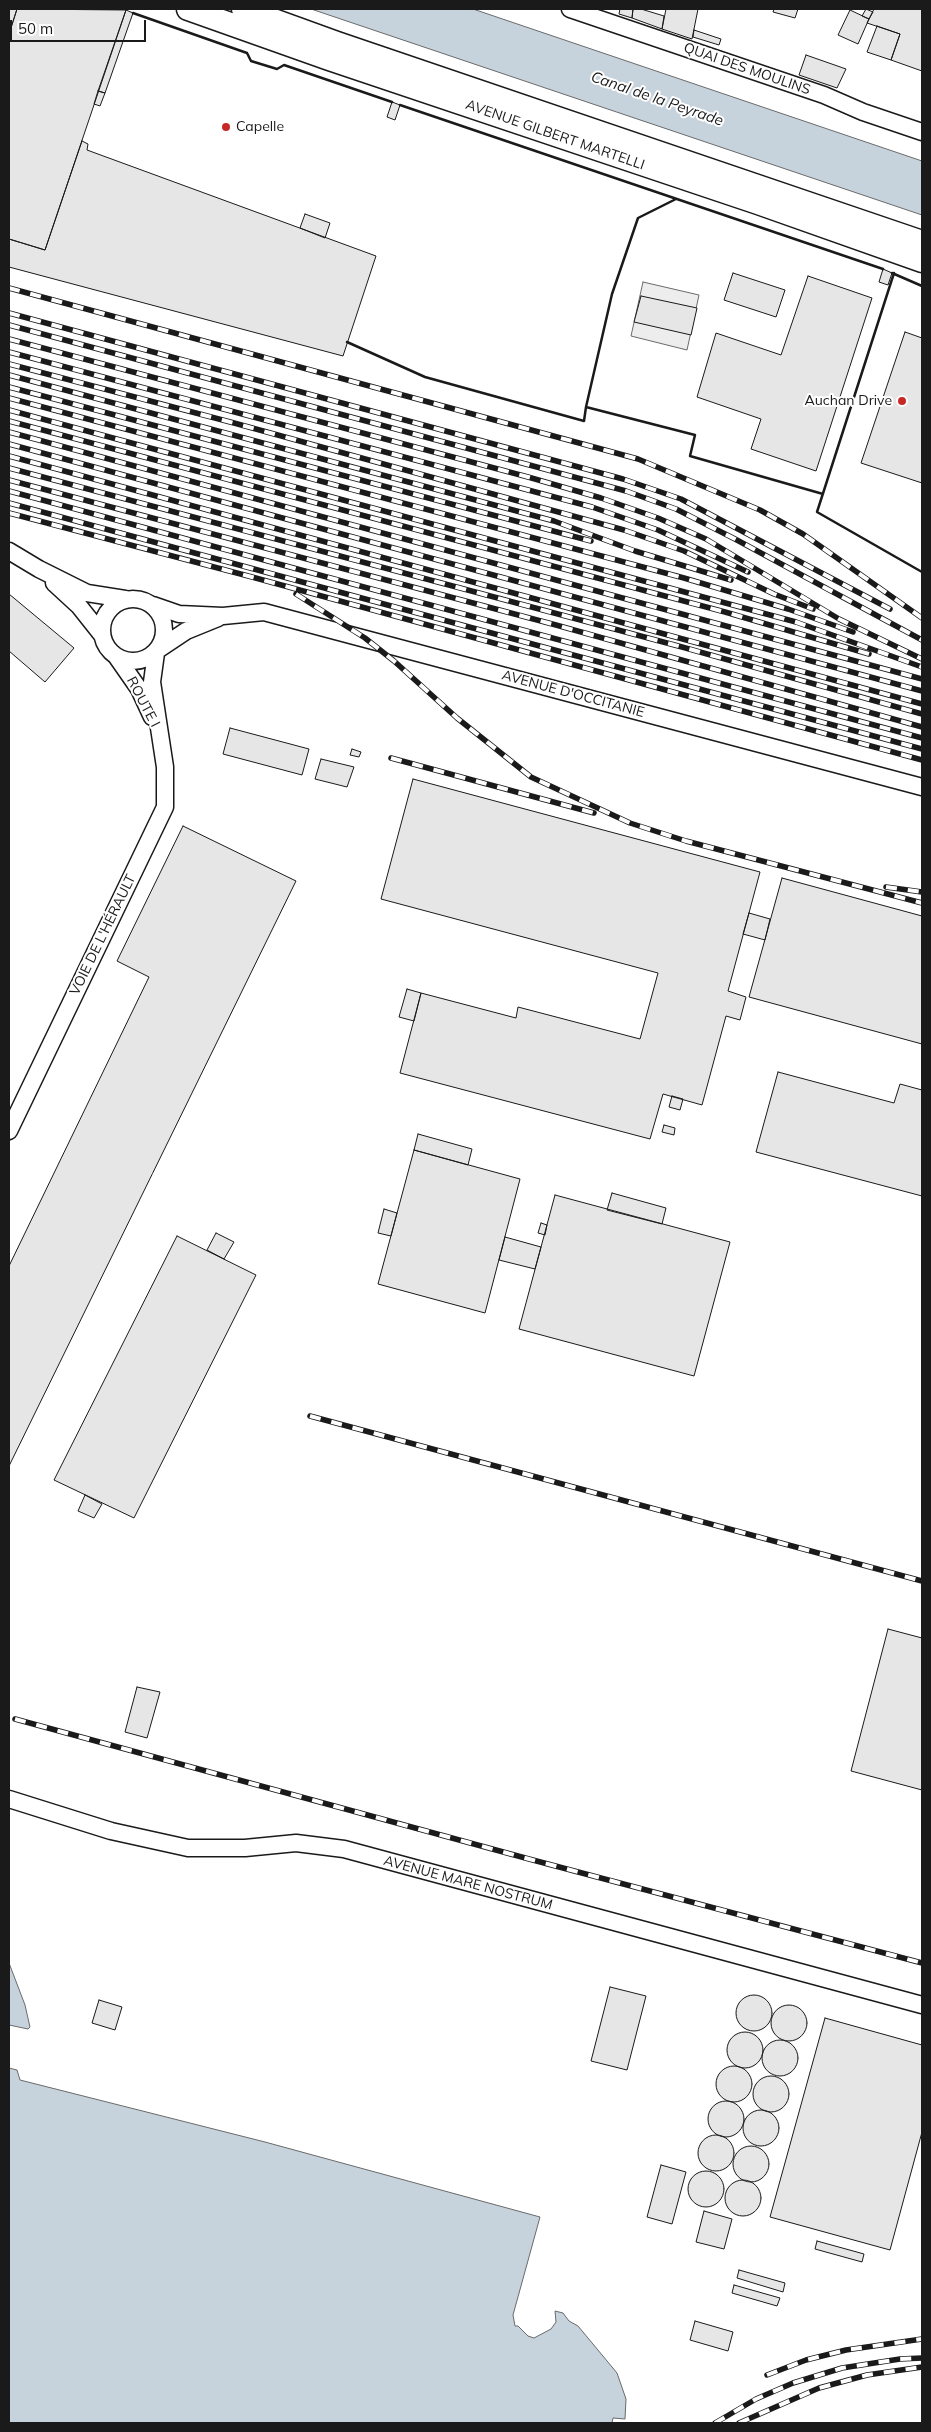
<!DOCTYPE html>
<html>
<head>
<meta charset="utf-8">
<style>
  body { margin:0 }
  #map { position:relative; width:931px; height:2432px; overflow:hidden; background:#fff; font-family:Mulish,sans-serif }
  canvas { display:block }
  .frame { position:absolute; inset:0; border:10px solid #1a1a1a; pointer-events:none }
  .scale { position:absolute; left:10px; top:20px; width:136px; height:22px; box-sizing:border-box; border:2px solid #1a1a1a; border-top:0; padding-left:6px; font-size:15px; line-height:18px; white-space:nowrap; color:#1a1a1a; -webkit-text-stroke:4px #fff; paint-order:stroke }
</style>
</head>
<body>
<div id="map">
<canvas width="931" height="2432"></canvas>
<div class="frame"></div>
<div class="scale">50 m</div>
</div>
<script>
const context = document.querySelector('canvas').getContext('2d');
context.lineJoin = 'round';
function fillPath(path, color) {
  context.fillStyle = color;
  context.fill(path, 'evenodd');
}
function shape(rows) {
  const path = new Path2D();
  for (const r of rows) {
    if (r.length === 3) {
      path.moveTo(r[0] + r[2], r[1]);
      path.arc(r[0], r[1], r[2], 0, 2 * Math.PI);
      continue;
    }
    path.moveTo(r[0], r[1]);
    for (let i = 2; i < r.length; i += 2) path.lineTo(r[i], r[i + 1]);
  }
  return path;
}
function strokePath(path, color, width, dash) {
  context.strokeStyle = color;
  context.lineWidth = width;
  context.lineCap = dash ? 'butt' : 'round';
  context.setLineDash(dash || []);
  context.stroke(path);
}
function label(font, color, halo, rows, align = 'center') {
  context.font = font + ' Mulish,sans-serif';
  context.lineWidth = 4;
  context.setLineDash([]);
  context.textBaseline = 'middle';
  context.strokeStyle = halo;
  context.fillStyle = color;
  for (const [text, x, y, turn = 0] of rows) {
    context.save();
    context.translate(x, y);
    context.rotate((+turn || 0) * Math.PI / 180);
    context.textAlign = isNaN(turn) ? turn : align;
    if (halo) context.strokeText(text, 0, 0);
    context.fillText(text, 0, 0);
    context.restore();
  }
}
const parking = shape([
  [643,282,699,295,687,350,631,336,643,282]
]);
const water = shape([
  [311,9,473,9,922,161,922,215,311,9],
  [9,1963,25,2005,30,2027,28,2029,9,2025,9,1963],
  [9,2068,17,2070,20,2080,265,2142,540,2217,513,2315,515,2326,518,2326,528,2336,534,2338,551,2329,556,2322,555,2311,563,2313,569,2321,578,2326,617,2373,626,2399,625,2419,613,2418,612,2423,9,2423,9,2068]
]);
const building = shape([
  [9,9,17,9,9,34,9,9],
  [17,9,126,10,45,250,9,239,9,34,17,9],
  [620,9,633,9,632,18,619,14,620,9],
  [633,9,641,9,664,16,662,29,632,18,633,9],
  [666,9,698,9,692,39,662,29,666,9],
  [774,9,798,9,795,18,773,12,774,9],
  [866,9,873,12,869,19,862,16,866,9],
  [874,9,922,9,922,71,891,60,900,34,867,23,874,9],
  [126,10,133,13,105,93,98,91,126,10],
  [850,10,869,19,858,44,838,35,850,10],
  [877,26,900,34,891,60,867,52,877,26],
  [694,30,721,39,719,45,693,37,694,30],
  [806,55,846,69,837,88,799,75,806,55],
  [98,91,105,93,100,106,94,104,98,91],
  [392,102,400,105,395,120,387,117,392,102],
  [82,141,88,144,87,150,376,256,343,356,9,267,9,239,45,250,82,141],
  [305,214,330,223,325,238,300,228,305,214],
  [883,269,892,273,888,285,879,282,883,269],
  [733,273,785,290,776,317,724,300,733,273],
  [808,276,872,298,816,471,751,449,761,419,697,397,716,333,781,355,808,276],
  [641,296,697,308,691,335,634,322,641,296],
  [905,332,922,338,922,483,861,463,905,332],
  [9,594,74,648,45,682,9,651,9,594],
  [230,728,309,749,302,775,223,754,230,728],
  [352,749,361,752,359,757,350,755,352,749],
  [321,759,354,767,347,787,315,779,321,759],
  [413,779,760,872,728,991,746,997,740,1020,726,1016,702,1105,663,1094,650,1139,400,1073,421,993,516,1018,518,1007,640,1039,658,973,381,899,413,779],
  [183,826,296,881,9,1466,9,1266,149,977,117,961,183,826],
  [782,878,922,916,922,1044,749,997,782,878],
  [749,913,770,919,765,940,743,934,749,913],
  [407,989,421,993,414,1021,399,1017,407,989],
  [778,1072,894,1103,900,1084,922,1090,922,1196,756,1152,778,1072],
  [672,1096,683,1099,680,1110,669,1107,672,1096],
  [664,1125,675,1128,674,1135,662,1132,664,1125],
  [418,1134,472,1149,468,1165,414,1150,418,1134],
  [414,1150,520,1179,485,1313,378,1284,414,1150],
  [612,1193,666,1208,662,1224,607,1210,612,1193],
  [555,1195,730,1242,694,1376,519,1329,555,1195],
  [384,1209,397,1213,391,1236,378,1233,384,1209],
  [541,1223,547,1225,545,1235,538,1233,541,1223],
  [216,1233,234,1242,224,1259,207,1250,216,1233],
  [177,1236,256,1275,134,1518,54,1480,177,1236],
  [505,1237,541,1247,535,1269,499,1260,505,1237],
  [85,1495,102,1504,94,1518,78,1511,85,1495],
  [888,1629,922,1638,922,1790,851,1771,888,1629],
  [137,1687,160,1692,147,1738,125,1732,137,1687],
  [610,1987,646,1996,627,2070,591,2061,610,1987],
  [754,2013,18],
  [99,2000,122,2007,115,2030,92,2023,99,2000],
  [789,2023,18],
  [825,2018,922,2045,922,2132,890,2250,770,2217,825,2018],
  [745,2050,18],
  [780,2058,18],
  [734,2084,18],
  [771,2094,18],
  [726,2119,18],
  [761,2128,18],
  [716,2153,18],
  [751,2164,18],
  [661,2165,686,2172,672,2224,647,2217,661,2165],
  [706,2189,18],
  [743,2198,18],
  [704,2211,732,2219,724,2249,696,2242,704,2211],
  [817,2241,864,2254,862,2262,815,2249,817,2241],
  [739,2270,785,2283,783,2292,737,2278,739,2270],
  [734,2285,780,2298,777,2306,732,2293,734,2285],
  [695,2321,733,2332,728,2351,690,2340,695,2321]
]);
const minor = shape([
  [570,9,824,95,863,112,922,132],
  [9,551,39,569,87,593,125,599],
  [54,583,79,606,102,635],
  [133,630,31],
  [153,605,179,614,223,616,264,612,922,787],
  [159,649,186,631,218,618],
  [116,656,139,689,152,717],
  [9,1131,165,807,165,767,152,682,156,653],
  [9,1799,111,1831,188,1848,245,1848,296,1843,344,1849,922,2005]
]);
const secondary = shape([
  [188,9,329,59,758,203,922,261],
  [243,9,337,43,922,242]
]);
const rail = shape([
  [9,288,638,459,760,510,803,534,922,618],
  [9,313,623,479,681,499,890,609],
  [9,325,626,491,676,509,735,539,922,640],
  [9,339,528,477,601,498,658,518,706,539,839,619,922,659],
  [9,352,592,507,658,530,748,572],
  [9,364,234,423,624,530,684,551,774,594,813,609],
  [9,375,554,521,635,551,731,580],
  [9,387,591,541],
  [9,398,684,578,788,609,853,632],
  [9,410,796,622,922,667],
  [9,421,725,612,869,654],
  [9,432,922,679],
  [9,444,922,691],
  [9,456,922,704],
  [9,468,682,647,922,714],
  [9,480,556,625,922,727],
  [9,491,922,738],
  [9,503,922,749],
  [9,513,252,577,922,760],
  [296,594,365,638,394,661,457,718,531,777,630,823,686,841,922,903],
  [391,758,594,813],
  [886,887,922,892],
  [310,1416,922,1581],
  [15,1719,529,1859,922,1963],
  [767,2375,806,2360,846,2350,922,2339],
  [715,2423,756,2399,793,2383,842,2368,900,2359,922,2358],
  [739,2423,819,2388,867,2375,922,2367]
]);
const wall = shape([
  [133,13,247,53,251,61,277,69,284,65,392,102],
  [400,105,883,269],
  [676,199,638,218,612,294,586,407,695,435,690,456,823,494],
  [892,273,922,286],
  [894,273,817,512,922,572],
  [347,342,425,377,584,421,586,407]
]);
const markers = [
  [226,127,5,"#c62828"],
  [902,401,5,"#c62828"]
];
const streetNames = [
  ["QUAI DES MOULINS",747,69,19],
  ["AVENUE GILBERT MARTELLI",555,135,19],
  ["AVENUE D'OCCITANIE",573,694,15],
  ["ROUTE I",143,702,62],
  ["VOIE DE L'HÉRAULT",103,935,-64],
  ["AVENUE MARE NOSTRUM",468,1883,15]
];
const poiNames = [
  ["Capelle",236,127],
  ["Auchan Drive",892,401,"right"]
];
const waterNames = [
  ["Canal de la Peyrade",657,99,19]
];
fillPath(parking, '#ededed');
strokePath(parking, '#6a6a6a', 1);
fillPath(water, '#c6d2dc');
strokePath(water, '#6a6a6a', 1);
fillPath(building, '#e6e6e6');
strokePath(building, '#1a1a1a', 1);
strokePath(minor, '#1a1a1a', 19);
strokePath(secondary, '#1a1a1a', 25);
strokePath(minor, '#fff', 16);
strokePath(secondary, '#fff', 22);
strokePath(rail, '#1a1a1a', 5.5);
strokePath(rail, '#fff', 4, [11]);
strokePath(wall, '#1a1a1a', 2.5);
for (const [x, y, r, color] of markers) {
  const dot = new Path2D();
  dot.arc(x, y, r, 0, 2 * Math.PI);
  context.fillStyle = color;
  context.fill(dot);
  strokePath(dot, '#fff', 2);
}
label('14px', '#1a1a1a', '#fff', streetNames);
label('14px', '#1a1a1a', '#fff', poiNames, 'left');
label('italic 15px', '#1a1a1a', '#fff', waterNames);
</script>
</body>
</html>
